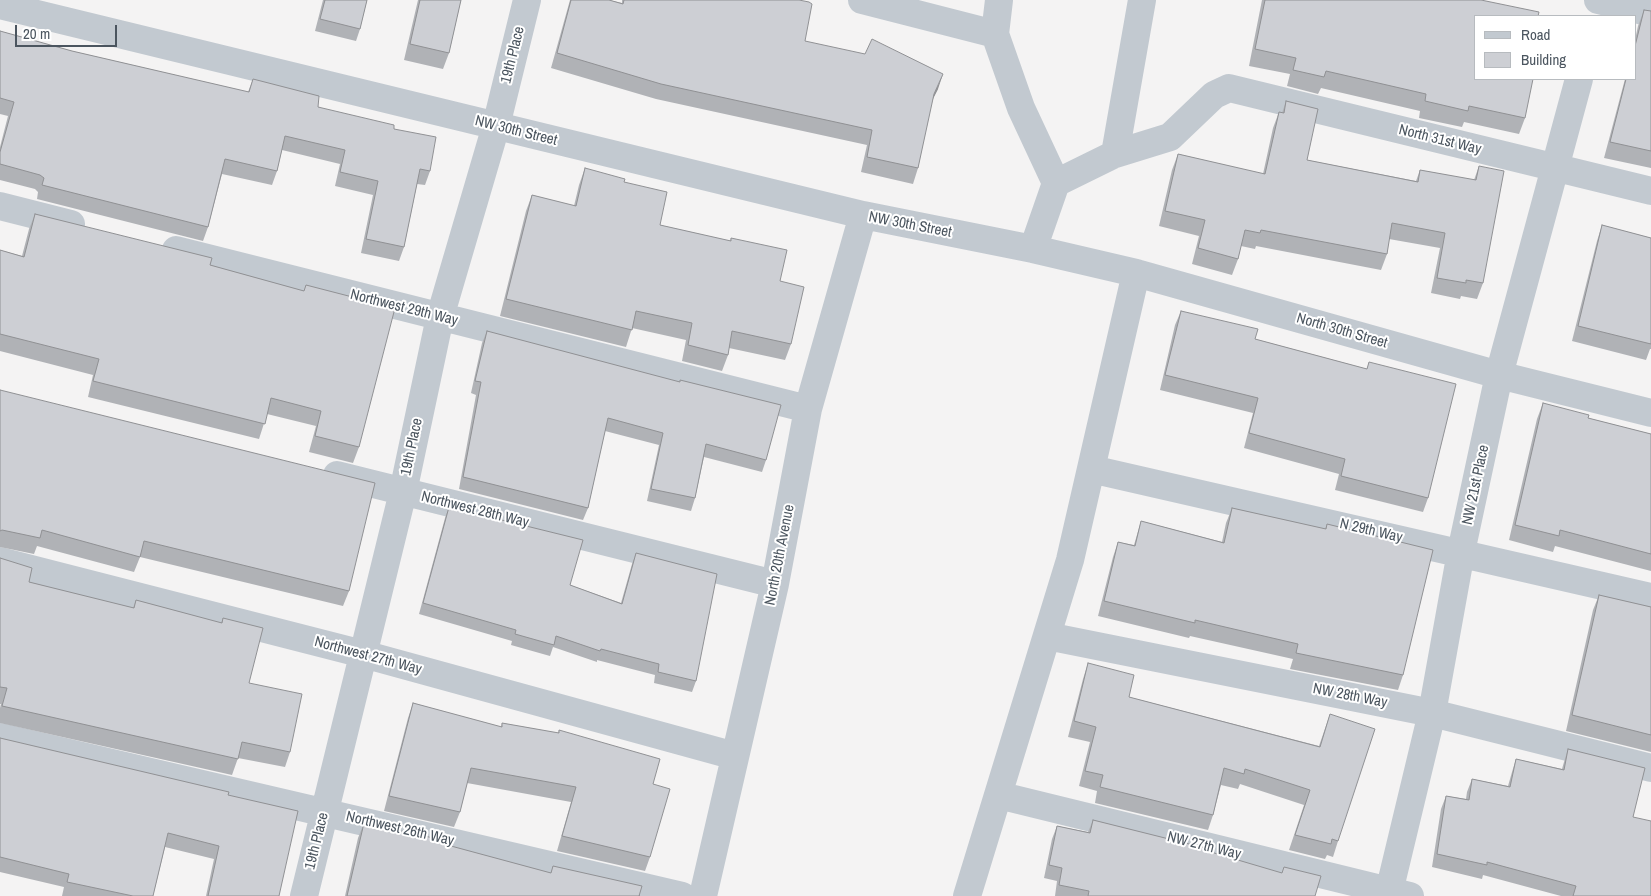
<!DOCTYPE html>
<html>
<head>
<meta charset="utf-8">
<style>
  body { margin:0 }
  #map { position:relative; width:1651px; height:896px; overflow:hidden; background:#f4f3f3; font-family:"Archivo Narrow",sans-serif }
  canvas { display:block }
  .legend { position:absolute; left:1474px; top:15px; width:162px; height:65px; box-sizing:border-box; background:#fff; border:1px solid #b7bbbf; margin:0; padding:6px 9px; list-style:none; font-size:15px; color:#4b555f }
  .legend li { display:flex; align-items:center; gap:10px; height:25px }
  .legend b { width:25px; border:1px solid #b7bbbf }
  .scale { position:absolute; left:15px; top:25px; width:102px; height:22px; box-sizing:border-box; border:2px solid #4b555f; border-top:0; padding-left:6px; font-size:15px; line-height:18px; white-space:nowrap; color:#4b555f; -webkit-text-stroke:4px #fff; paint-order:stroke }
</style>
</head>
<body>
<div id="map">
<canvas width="1651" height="896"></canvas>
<ul class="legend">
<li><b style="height:6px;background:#c2c9d0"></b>Road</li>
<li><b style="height:14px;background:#cdcfd4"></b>Building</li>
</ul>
<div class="scale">20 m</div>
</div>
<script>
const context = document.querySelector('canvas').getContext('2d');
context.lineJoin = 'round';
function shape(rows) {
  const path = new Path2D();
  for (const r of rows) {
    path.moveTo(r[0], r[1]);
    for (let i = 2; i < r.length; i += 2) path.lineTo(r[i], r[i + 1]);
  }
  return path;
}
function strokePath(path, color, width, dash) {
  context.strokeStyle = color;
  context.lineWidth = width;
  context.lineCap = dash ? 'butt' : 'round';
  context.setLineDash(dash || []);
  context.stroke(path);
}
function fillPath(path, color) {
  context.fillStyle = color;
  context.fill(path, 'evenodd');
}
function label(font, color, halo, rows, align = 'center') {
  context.font = font + ' "Archivo Narrow",sans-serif';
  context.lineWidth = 4;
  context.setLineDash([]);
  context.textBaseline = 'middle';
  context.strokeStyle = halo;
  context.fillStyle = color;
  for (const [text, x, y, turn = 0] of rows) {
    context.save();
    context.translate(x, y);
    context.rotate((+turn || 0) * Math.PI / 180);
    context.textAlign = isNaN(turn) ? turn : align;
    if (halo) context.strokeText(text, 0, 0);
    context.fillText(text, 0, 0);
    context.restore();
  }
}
const minor = shape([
  [862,0,995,34],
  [999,0,995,34,1021,108,1056,183],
  [1598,0,1651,13],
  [0,5,863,215,1033,249,1136,273,1499,375,1651,413],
  [1115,154,1142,0],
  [0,206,71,224],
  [1033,249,1056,183,1115,154,1170,137,1214,95,1229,88,1651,191],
  [176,250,808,409],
  [1091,469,1651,597],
  [337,475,775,584],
  [0,561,363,654,735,756],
  [1047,636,1432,713,1651,768],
  [0,737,682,896],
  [998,795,1410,896],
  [304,896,403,492,440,317,496,126,527,0],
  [703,896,775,584,808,409,863,215],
  [967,896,1070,560,1136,273],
  [1388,896,1432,713,1461,552,1499,375,1579,79]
]);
const wall = shape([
  [323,0,367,0,360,29,356,41,315,31],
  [418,0,461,0,449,53,443,69,404,60],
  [570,0,609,0,622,3,622,0,799,0,805,41,938,89,932,100,918,168,913,184,861,172,867,145,656,99,551,68],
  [1262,0,1481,0,1475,16,1525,118,1519,134,1464,122,1462,127,1419,118,1420,111,1321,88,1318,94,1287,86,1290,74,1249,66],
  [1644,10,1651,11,1651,168,1604,158,1625,79,1635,79,1635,40,1638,26],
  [0,31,72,51,248,92,253,79,318,107,394,129,430,171,425,185,417,184,404,247,399,261,361,253,373,195,335,186,340,164,282,150,277,171,272,185,222,174,208,227,203,241,37,199,38,192,35,189,0,180,0,147,8,116,0,114],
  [1286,101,1307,160,1416,181,1420,170,1474,180,1479,166,1483,283,1477,299,1461,296,1460,299,1431,293,1440,248,1389,239,1387,254,1381,270,1256,246,1255,249,1241,246,1238,259,1232,275,1192,264,1199,236,1159,226,1172,170,1178,154,1263,174,1273,128,1279,112,1282,113],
  [585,168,624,182,660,225,730,241,731,238,780,281,791,344,785,360,729,348,728,355,722,371,682,361,686,340,632,328,626,347,500,316,526,211,532,195,574,206,579,185],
  [35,214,210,265,304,291,306,285,359,447,353,463,309,452,316,426,267,414,259,439,88,397,93,375,0,351,0,250,22,256,29,229],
  [1602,225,1651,238,1651,349,1650,349,1646,360,1572,341,1597,241],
  [1181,311,1255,339,1367,369,1369,362,1428,498,1423,512,1335,490,1339,474,1244,448,1253,413,1160,390,1175,325],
  [487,331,766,460,762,472,704,457,695,498,691,511,647,501,659,445,605,431,588,508,583,520,459,489,476,395,471,393,482,343],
  [0,390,349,591,343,606,140,557,134,572,37,546,34,554,0,547],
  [1543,403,1588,418,1651,434,1651,571,1555,546,1553,552,1509,540,1537,419],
  [449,507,570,585,621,603,632,564,636,553,696,681,692,692,654,683,655,675,597,660,597,662,553,647,550,656,511,645,512,641,419,614,445,518],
  [1232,508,1325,529,1327,524,1403,675,1398,690,1290,669,1293,659,1190,636,1189,638,1098,616,1113,557,1118,542,1134,545,1141,521,1222,542,1226,523],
  [0,558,29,582,133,608,136,600,221,623,223,618,249,683,290,752,285,767,238,758,232,775,0,723,0,708,1,704,0,704],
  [1599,595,1651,607,1651,752,1566,731,1593,610],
  [1088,663,1129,697,1319,746,1330,714,1338,841,1333,857,1327,855,1325,859,1289,850,1304,805,1240,784,1238,789,1221,785,1213,815,1208,830,1095,803,1097,791,1079,786,1090,742,1068,737,1083,679],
  [413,703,501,727,502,723,558,733,559,730,653,784,650,857,645,871,557,851,571,802,467,783,460,812,454,827,384,811,408,718],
  [0,738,228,795,279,896,206,896,214,859,165,847,153,896,62,896,64,887,0,872],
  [1568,749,1633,817,1651,896,1561,896,1483,875,1482,879,1432,867,1441,809,1446,796,1466,799,1467,792,1472,779,1508,786,1512,772,1516,759,1562,769,1564,762],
  [1093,820,1204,850,1315,896,1055,896,1057,881,1044,878,1052,839,1057,826,1088,832],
  [364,823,551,873,553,866,640,896,345,896,358,838]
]);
const shadedWall = shape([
  [943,74,938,89,928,109,934,94]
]);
const building = shape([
  [325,0,367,0,360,29,320,19,325,0],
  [420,0,461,0,449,53,410,44,420,0],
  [571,0,609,0,623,4,624,0,799,0,809,2,812,4,805,41,865,54,872,39,943,74,934,94,918,168,867,157,872,130,661,84,557,53,571,0],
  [1265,0,1481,0,1539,12,1538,16,1475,16,1475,79,1533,79,1525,118,1469,106,1468,111,1425,101,1426,94,1326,71,1324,77,1293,70,1296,58,1255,49,1265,0],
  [1644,10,1651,11,1651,151,1610,142,1626,79,1635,79,1635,46,1644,10],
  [0,31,72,51,249,92,253,79,319,96,318,107,394,125,394,129,436,137,430,171,420,169,404,247,366,239,378,181,340,172,345,150,285,136,277,171,225,159,208,227,42,185,44,178,40,175,0,164,0,152,14,102,0,98,0,31],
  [1286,101,1318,109,1307,160,1418,182,1420,170,1476,180,1479,166,1504,171,1483,283,1466,280,1466,283,1437,278,1445,233,1392,223,1387,254,1261,230,1260,233,1245,230,1238,259,1198,248,1205,220,1165,211,1178,154,1265,174,1279,112,1284,113,1286,101],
  [585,168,625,179,624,182,667,192,660,225,731,241,731,238,787,250,780,281,804,287,791,344,732,331,728,355,688,345,692,323,636,311,632,330,506,299,532,195,576,206,585,168],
  [35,214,212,258,210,265,304,291,306,285,395,308,359,447,315,436,321,411,271,398,265,424,93,381,99,359,0,334,0,250,24,257,35,214],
  [1602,225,1651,238,1651,344,1578,326,1602,225],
  [1181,311,1258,329,1255,339,1367,369,1369,362,1456,384,1428,498,1341,476,1345,459,1249,433,1258,398,1165,375,1181,311],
  [487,331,680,382,680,380,781,405,766,460,706,444,695,498,651,489,663,433,608,418,588,508,463,477,481,382,475,381,487,331],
  [0,390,375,483,349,591,144,541,140,557,42,530,40,538,2,530,0,531,0,390],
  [1543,403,1589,415,1588,418,1651,434,1651,554,1560,530,1559,536,1515,525,1543,403],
  [449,507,583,540,570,585,622,604,636,553,717,574,696,681,658,672,659,664,601,649,600,651,556,636,554,645,515,634,516,630,423,603,449,507],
  [1232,508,1326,529,1327,524,1433,550,1403,675,1296,653,1298,644,1195,620,1195,623,1104,601,1118,542,1135,546,1141,521,1224,543,1232,508],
  [0,558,32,568,29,582,134,608,136,600,222,623,223,618,263,628,249,683,302,694,290,752,242,742,238,759,2,706,7,688,0,687,0,558],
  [1599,595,1651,607,1651,735,1572,715,1599,595],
  [1088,663,1134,675,1129,697,1320,747,1330,714,1375,729,1338,841,1332,839,1331,844,1295,835,1310,790,1245,769,1244,774,1224,768,1213,815,1100,787,1103,775,1085,771,1096,727,1074,721,1088,663],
  [413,703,502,727,502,723,559,733,559,730,660,759,653,784,670,789,650,857,562,836,576,787,471,768,460,812,389,796,413,703],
  [0,738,229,792,228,795,298,811,279,896,208,896,219,846,168,833,153,896,133,896,67,882,69,874,0,857,0,738],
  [1568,749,1645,768,1633,817,1651,821,1651,896,1573,896,1576,886,1487,862,1487,865,1437,854,1446,796,1469,800,1472,779,1510,787,1516,759,1564,770,1568,749],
  [1093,820,1205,848,1204,850,1282,873,1284,867,1321,876,1315,896,1088,896,1089,891,1059,885,1062,868,1049,865,1057,826,1090,833,1093,820],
  [364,823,452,842,451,846,551,873,553,866,642,886,639,896,640,896,347,896,364,823]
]);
const streetNames = [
  ["19th Place",513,55,-76],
  ["NW 30th Street",516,131,14],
  ["North 31st Way",1440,140,14],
  ["NW 30th Street",910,225,11],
  ["Northwest 29th Way",404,308,14],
  ["North 30th Street",1342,331,16],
  ["19th Place",412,447,-78],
  ["NW 21st Place",1476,485,-78],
  ["Northwest 28th Way",475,510,14],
  ["N 29th Way",1371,531,13],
  ["North 20th Avenue",780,555,-79],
  ["Northwest 27th Way",368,656,15],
  ["NW 28th Way",1350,696,11],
  ["Northwest 26th Way",400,829,13],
  ["19th Place",317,841,-76],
  ["NW 27th Way",1204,846,14]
];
strokePath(minor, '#c2c9d0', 28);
fillPath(wall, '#b0b2b6');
fillPath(shadedWall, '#909194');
fillPath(building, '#cdcfd4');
strokePath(building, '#909194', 1);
label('15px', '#4b555f', '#fff', streetNames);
</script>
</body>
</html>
